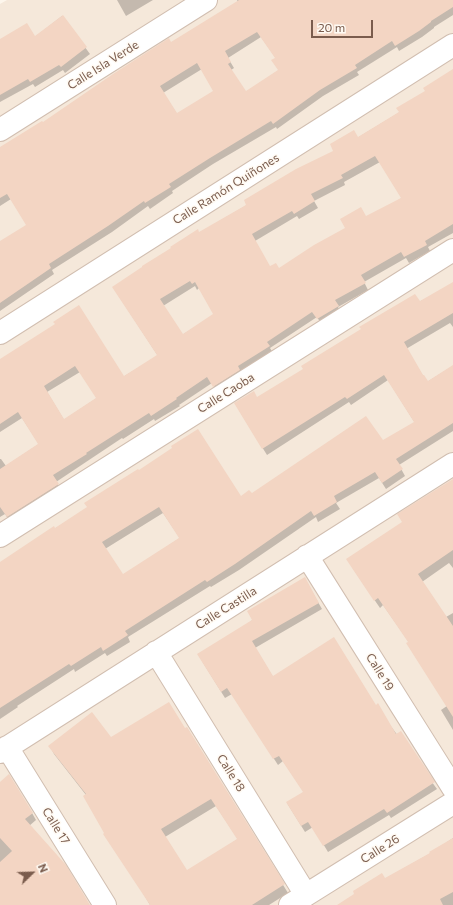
<!DOCTYPE html>
<html>
<head>
<meta charset="utf-8">
<style>
  body { margin:0 }
  #map { position:relative; width:453px; height:905px; overflow:hidden; background:#fdf6ec; font-family:Commissioner,sans-serif }
  canvas { display:block }
  .north { position:absolute; left:12px; top:853px; width:40px; height:40px; -webkit-text-stroke:3px #fffaf3; paint-order:stroke; rotate:67deg; font-size:11px; font-weight:700; line-height:16px; text-align:center; color:#7a5c4d }
  .north::after { content:''; display:block; margin:auto; width:14px; height:18px; background:#7a5c4d; clip-path:polygon(50% 0,100% 100%,50% 72%,0 100%) }
  .scale { position:absolute; left:311px; top:20px; width:62px; height:18px; box-sizing:border-box; border:2px solid #7a5c4d; border-top:0; padding-left:5px; font-size:12px; line-height:14px; white-space:nowrap; color:#7a5c4d; -webkit-text-stroke:3px #fffaf3; paint-order:stroke }
</style>
</head>
<body>
<div id="map">
<canvas width="453" height="905"></canvas>
<div class="north">N</div>
<div class="scale">20 m</div>
</div>
<script>
const context = document.querySelector('canvas').getContext('2d');
context.lineJoin = 'round';
function fillPath(path, color) {
  context.fillStyle = color;
  context.fill(path, 'evenodd');
}
function shape(rows) {
  const path = new Path2D();
  for (const r of rows) {
    path.moveTo(r[0], r[1]);
    for (let i = 2; i < r.length; i += 2) path.lineTo(r[i], r[i + 1]);
  }
  return path;
}
function strokePath(path, color, width, dash) {
  context.strokeStyle = color;
  context.lineWidth = width;
  context.lineCap = dash ? 'butt' : 'round';
  context.setLineDash(dash || []);
  context.stroke(path);
}
function label(font, color, halo, rows, align = 'center') {
  context.font = font + ' Commissioner,sans-serif';
  context.lineWidth = 3;
  context.setLineDash([]);
  context.textBaseline = 'middle';
  context.strokeStyle = halo;
  context.fillStyle = color;
  for (const [text, x, y, turn = 0] of rows) {
    context.save();
    context.translate(x, y);
    context.rotate((+turn || 0) * Math.PI / 180);
    context.textAlign = isNaN(turn) ? turn : align;
    if (halo) context.strokeText(text, 0, 0);
    context.fillText(text, 0, 0);
    context.restore();
  }
}
const residential = shape([
  [7,0,453,0,453,905,0,905,0,4]
]);
const shadow = shape([
  [117,0,153,0,126,16],
  [237,0,453,0,453,15,434,27,434,28,422,37,399,51,397,47,357,72,359,75,323,96,277,129,276,127,213,164,172,191,173,193,150,209,148,206,112,232,52,270,54,274,0,311,0,243,28,225,11,199,0,206,0,148,43,123,238,2],
  [261,37,276,58,279,70,245,93,231,70,234,68,228,58],
  [202,69,215,91,177,114,163,93],
  [62,16,90,54,65,73,63,70,35,87,33,84,0,102,0,40,35,37],
  [453,71,453,233,428,247,430,251,409,263,406,258,364,282,368,290,338,307,341,313,322,325,317,317,270,348,273,353,218,392,212,383,179,405,180,406,155,421,154,419,123,439,122,438,56,482,62,491,11,523,5,514,0,517,0,459,1,459,6,466,39,444,22,418,0,432,0,360,56,325,123,377,158,356,117,293,199,233,247,205,400,112],
  [380,162,402,198,366,218,279,269,270,268,255,241,297,216,299,219,318,208,314,201,345,185,344,182],
  [195,286,197,290,199,288,215,315,182,335,163,306],
  [80,372,97,398,64,420,47,392],
  [453,284,453,327,450,323,406,349,427,382,453,366,453,431,399,465,405,476,386,489,379,478,336,503,340,509,318,522,316,517,239,570,211,587,210,586,128,637,130,642,107,656,105,653,75,672,74,669,17,706,18,707,0,719,0,563,88,508,240,497,251,495,383,442,415,423,388,380,351,405,349,402,267,455,239,410,419,302],
  [163,513,180,538,123,576,105,549],
  [453,480,453,568,449,563,422,582,446,617,453,613,453,730,441,710,447,706,409,642,383,605,380,608,352,567],
  [304,578,322,609,255,648,273,677,376,706,437,789,391,818,389,815,328,852,313,827,305,832,287,803,304,792,283,761,278,765,232,694,225,698,202,661],
  [187,728,288,893,269,905,150,905,86,795,54,754,50,746,185,730],
  [216,806,238,839,187,872,165,837],
  [0,784,32,813,36,820,29,826,89,905,0,905],
  [453,838,453,905,339,905,431,853]
]);
const building = shape([
  [239,0,453,0,453,7,431,21,431,22,419,31,395,46,392,41,355,65,357,68,320,90,273,124,271,121,210,158,169,184,171,187,145,203,144,201,108,226,49,264,51,268,0,303,0,241,26,225,7,194,0,198,0,147,42,121,43,122,113,74,169,38,171,42],
  [257,32,275,58,271,60,278,70,246,91,228,64,231,62,225,51],
  [197,63,213,91,177,113,160,86],
  [63,15,87,47,61,67,59,65,30,82,28,79,0,95,0,39,27,23,35,36],
  [453,69,453,224,425,241,427,245,404,257,401,252,361,275,366,283,335,300,339,306,317,319,312,312,267,342,270,346,238,366,240,370,213,387,207,377,176,398,177,399,151,416,149,413,86,453,87,454,53,475,59,484,7,517,0,507,0,469,38,444,18,412,0,424,0,359,55,324,53,322,79,305,124,376,157,355,112,287,142,267,142,266,171,248,170,247,198,229,199,232,246,205,244,200,296,169,333,151,330,144,354,130,358,137,399,112,396,108,425,91,423,88],
  [375,156,401,198,366,216,361,207,340,219,345,228,314,245,279,268,276,263,270,266,252,234,292,211,294,214,315,201,311,194,343,178,341,175],
  [190,281,192,284,195,282,213,314,183,334,160,299],
  [75,366,96,398,64,419,44,386],
  [453,282,453,313,404,342,423,375,424,375,428,381,453,365,453,423,396,459,403,469,382,483,375,472,334,496,337,502,314,516,311,511,235,564,207,582,205,580,125,631,128,635,103,651,101,647,71,666,69,664,0,708,0,562,54,526,55,528,87,507,84,503,138,469,139,470,172,448,171,446,198,429,241,496,249,490,252,493,366,416,383,440,414,422,384,375,347,399,345,397,262,449,234,403,254,391,257,397,303,369,301,366,361,329,359,327,415,294,420,301],
  [159,507,179,538,123,574,102,542],
  [453,479,453,550,418,574,453,626,453,717,406,643,408,642,378,598,374,601,346,559,402,522,397,514],
  [305,577,319,603,252,641,273,676,334,637,376,705,378,703,396,734,401,731,435,782,387,813,384,809,323,846,308,822,301,826,286,802,303,792,279,756,273,759,227,688,221,692,197,654,252,620,247,611],
  [169,702,185,728,187,727,285,884,252,905,150,905,103,834,104,833,83,796,86,794,48,746,92,712,111,737],
  [211,799,237,839,187,870,161,829],
  [9,774,33,813,25,819,66,865,90,905,0,905,0,862,12,851,0,838,0,782],
  [453,838,453,892,440,899,443,905,337,905,354,894,353,891,382,873,385,878,430,853,429,852]
]);
const minor = shape([
  [0,130,206,0],
  [0,333,453,45],
  [0,536,453,250],
  [307,556,453,788],
  [156,652,306,895],
  [7,747,105,905],
  [0,752,453,464],
  [290,905,453,803]
]);
const streetNames = [
  ["Calle Isla Verde",103,65,-32],
  ["Calle Ramón Quiñones",226,189,-32],
  ["Calle Caoba",226,393,-32],
  ["Calle Castilla",226,608,-32],
  ["Calle 19",380,672,58],
  ["Calle 18",231,773,58],
  ["Calle 17",56,826,58],
  ["Calle 26",380,849,-32]
];
fillPath(residential, '#f5e8da');
fillPath(shadow, '#0003');
fillPath(building, '#f3d5c3');
strokePath(minor, '#d1beb0', 24);
strokePath(minor, '#fff', 22);
label('12px', '#7a5c4d', '#fffaf3', streetNames);
</script>
</body>
</html>
